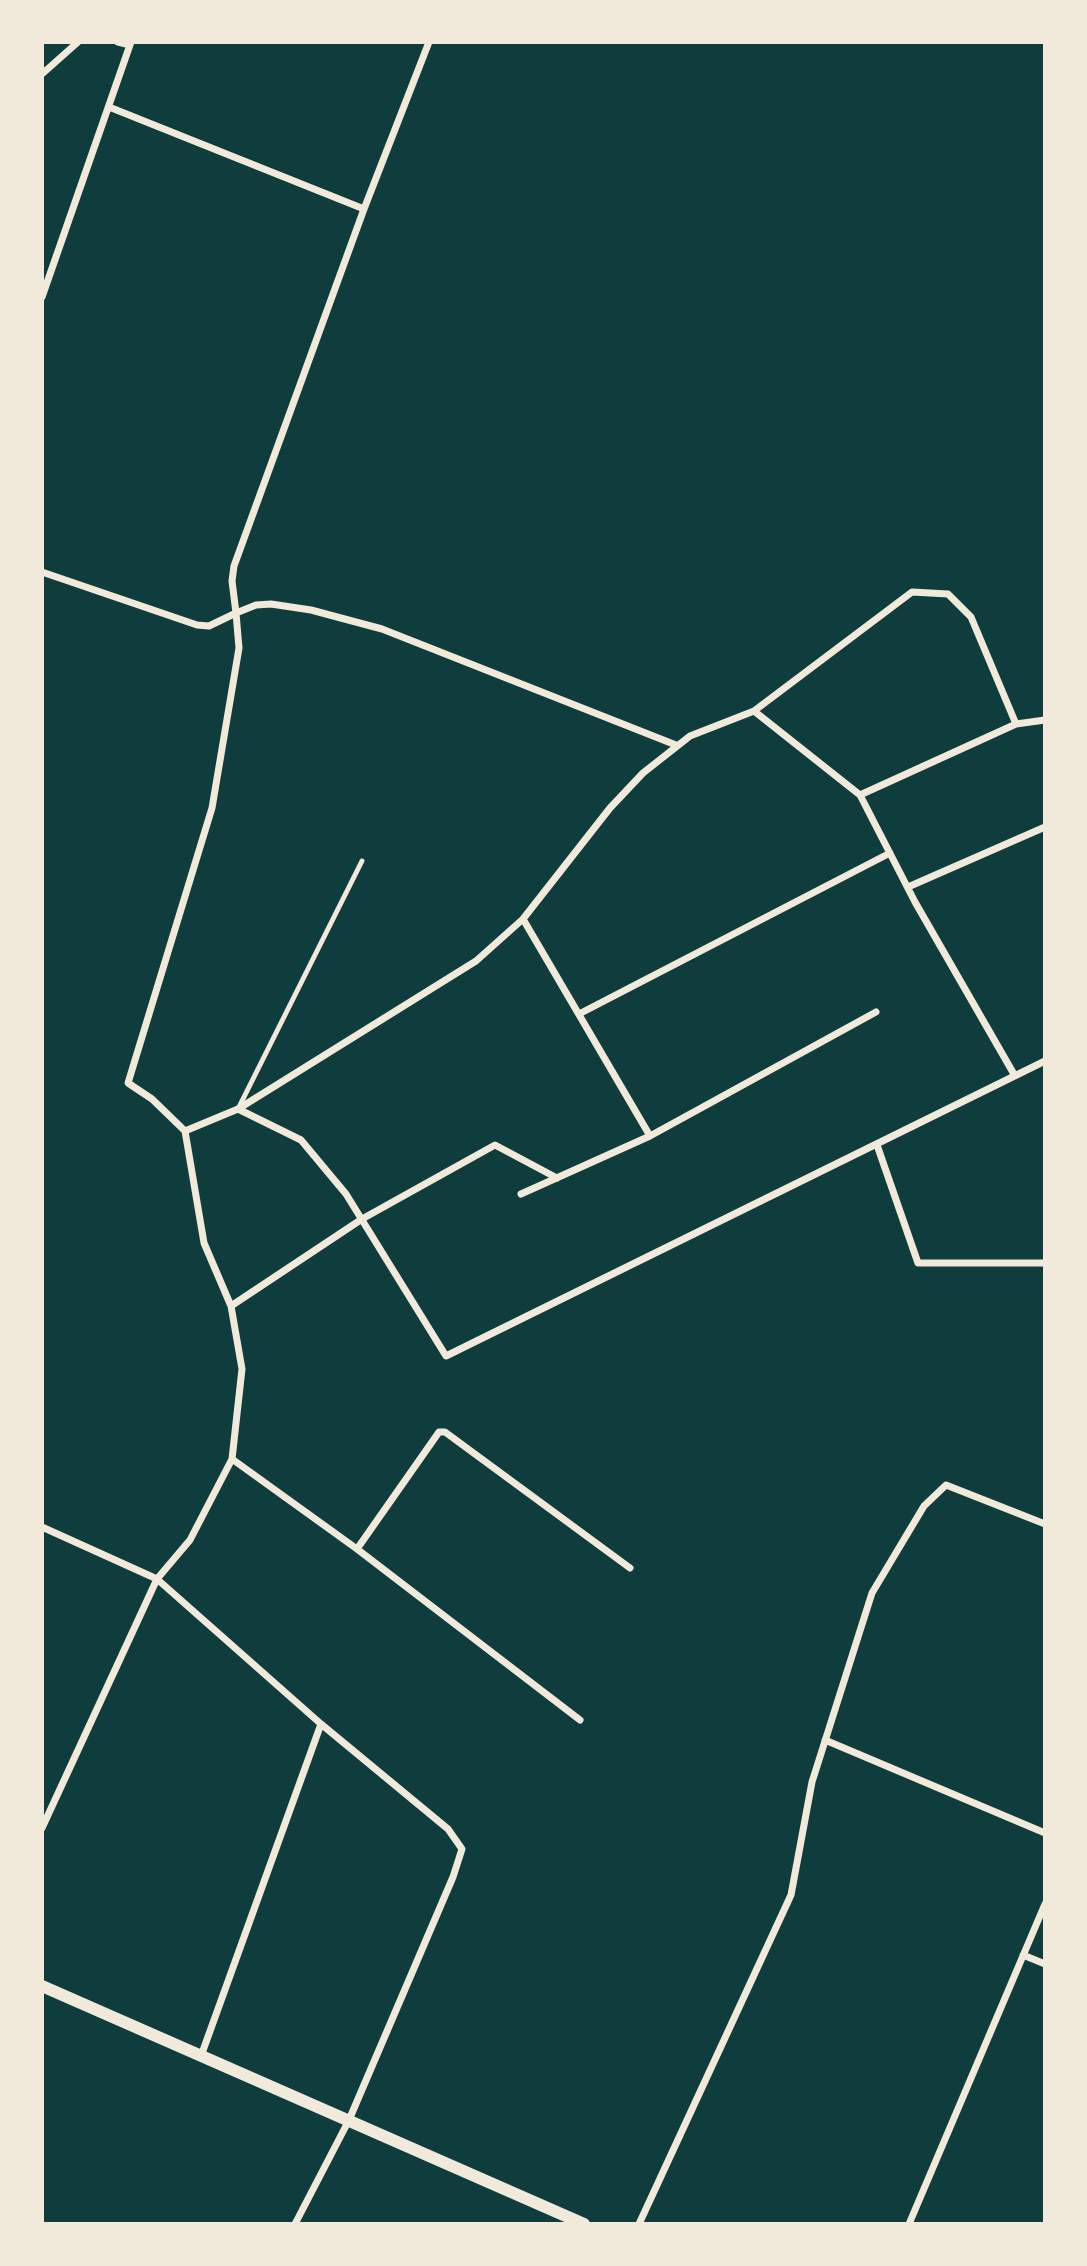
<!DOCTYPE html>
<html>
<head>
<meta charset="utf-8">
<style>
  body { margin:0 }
  #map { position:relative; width:1087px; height:2266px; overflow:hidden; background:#0f3d3e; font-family:"Exo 2",sans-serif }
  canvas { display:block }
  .frame { position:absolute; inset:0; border:44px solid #f1e9da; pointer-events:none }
</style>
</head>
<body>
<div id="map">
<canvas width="1087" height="2266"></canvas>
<div class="frame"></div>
</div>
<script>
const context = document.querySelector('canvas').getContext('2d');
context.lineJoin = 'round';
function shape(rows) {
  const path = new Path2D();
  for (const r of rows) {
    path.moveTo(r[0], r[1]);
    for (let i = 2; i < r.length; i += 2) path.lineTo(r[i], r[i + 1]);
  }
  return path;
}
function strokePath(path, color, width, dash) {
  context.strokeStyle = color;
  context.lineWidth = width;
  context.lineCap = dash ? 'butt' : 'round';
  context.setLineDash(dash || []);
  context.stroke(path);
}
const service = shape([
  [238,1109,362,861]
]);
const minor = shape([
  [118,42,130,45],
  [429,42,364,209,234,566,232,581,236,613,256,605,271,604,311,610,382,629,676,745],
  [42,74,78,42],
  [109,107,364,209],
  [42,297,131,42],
  [42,572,197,625,209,626,236,613,239,648,212,808,128,1083,152,1099,185,1131,204,1243,231,1306,242,1369,232,1459,190,1540,157,1579,42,1828],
  [754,711,860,795,915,902,1015,1076],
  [860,795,1016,724],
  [908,887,1045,827],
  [523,919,650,1136],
  [579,1014,890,853],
  [238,1109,301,1140,346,1194,446,1356,1045,1061],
  [185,1131,238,1109,476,961,523,919,610,808,643,773,690,736,754,711,912,592,948,594,971,617,1016,724,1045,720],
  [877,1145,918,1263,1045,1263],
  [521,1194,650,1136,876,1012],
  [231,1306,362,1219,495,1145,557,1178],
  [232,1459,357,1549,580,1720],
  [42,1527,157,1579,321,1724,448,1829,462,1849,453,1877,349,2120,295,2224],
  [357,1549,439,1432,445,1432,630,1568],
  [825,1740,1045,1833],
  [1023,1955,1045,1964],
  [201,2056,321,1724],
  [639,2224,791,1895,812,1782,872,1593,924,1506,946,1485,1045,1524],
  [909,2224,1045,1904]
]);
const tertiary = shape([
  [42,1986,584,2224]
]);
strokePath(service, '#f1e9da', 5);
strokePath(minor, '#f1e9da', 7);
strokePath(tertiary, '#f1e9da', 12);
</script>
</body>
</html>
